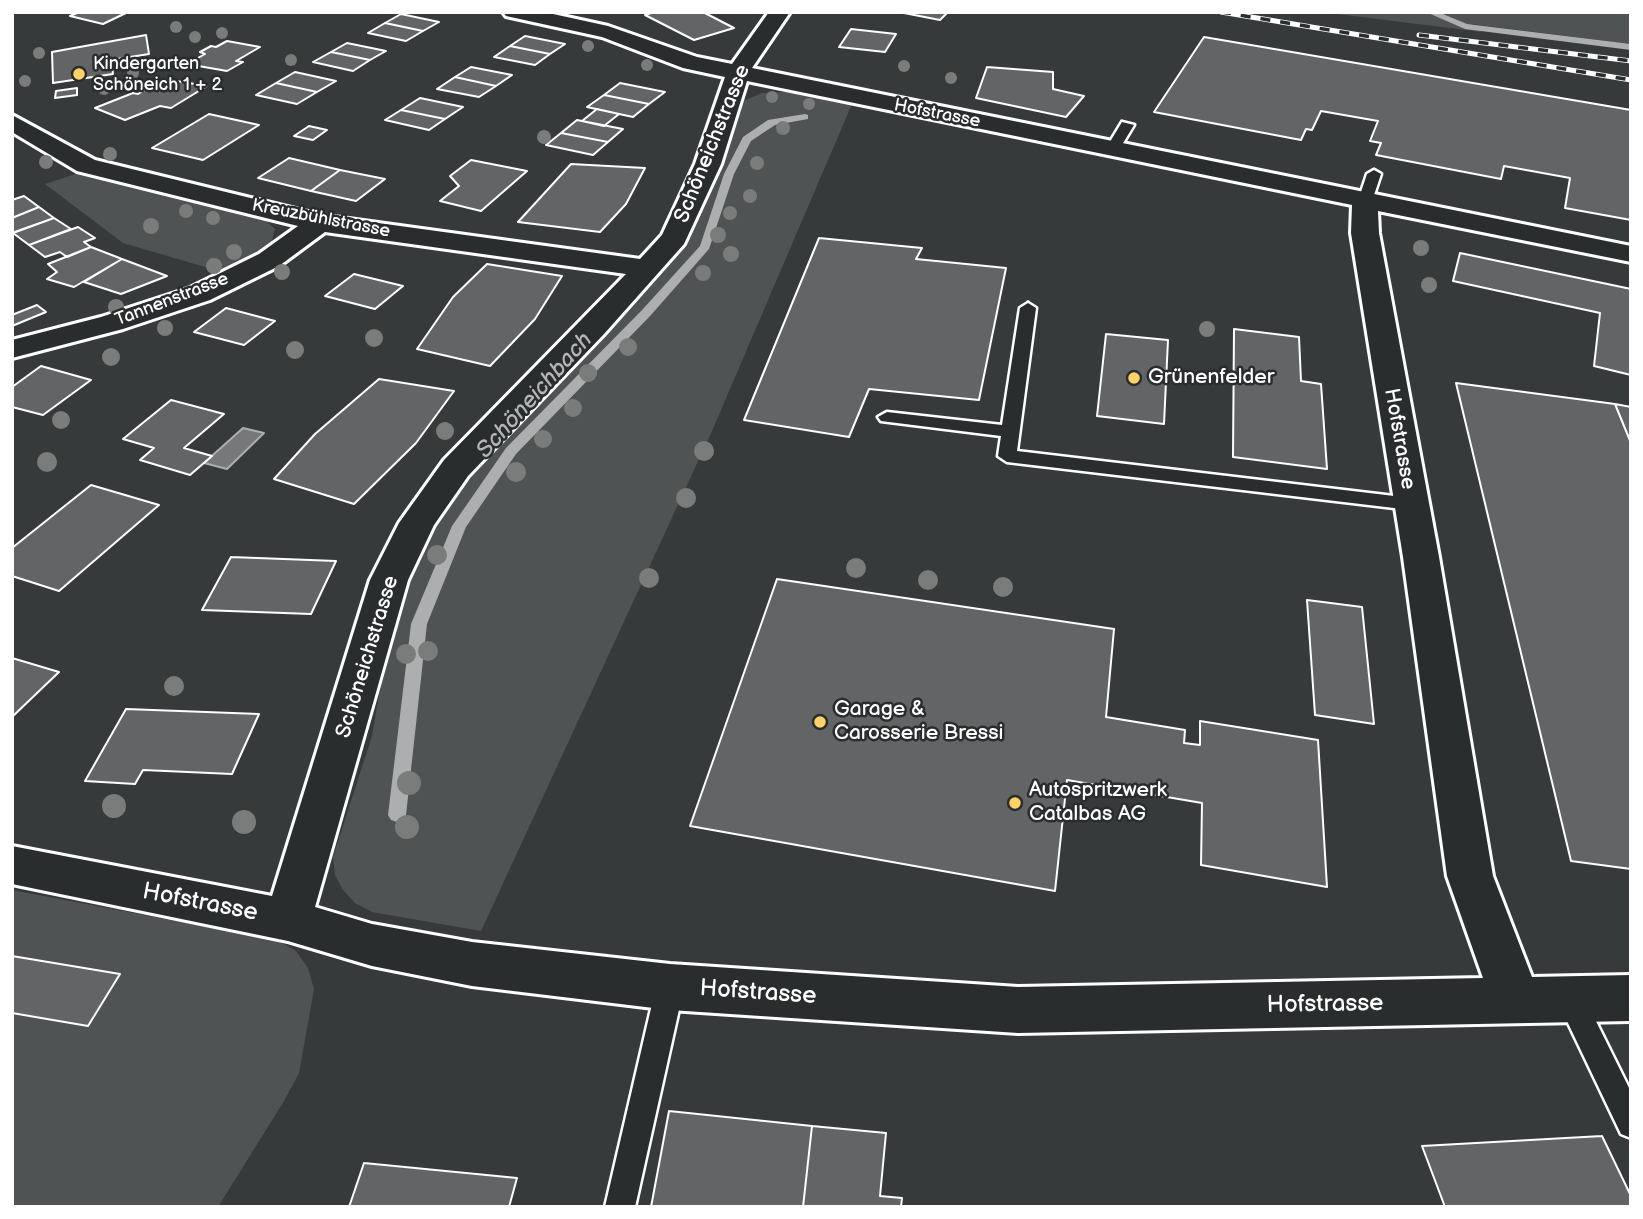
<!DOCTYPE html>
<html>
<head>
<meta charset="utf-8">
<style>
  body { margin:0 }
  #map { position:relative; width:1643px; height:1219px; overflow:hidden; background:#373a3b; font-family:"Balsamiq Sans",sans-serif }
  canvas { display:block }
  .frame { position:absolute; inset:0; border:14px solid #fff; pointer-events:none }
</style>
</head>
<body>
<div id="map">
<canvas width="1643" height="1219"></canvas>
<div class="frame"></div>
</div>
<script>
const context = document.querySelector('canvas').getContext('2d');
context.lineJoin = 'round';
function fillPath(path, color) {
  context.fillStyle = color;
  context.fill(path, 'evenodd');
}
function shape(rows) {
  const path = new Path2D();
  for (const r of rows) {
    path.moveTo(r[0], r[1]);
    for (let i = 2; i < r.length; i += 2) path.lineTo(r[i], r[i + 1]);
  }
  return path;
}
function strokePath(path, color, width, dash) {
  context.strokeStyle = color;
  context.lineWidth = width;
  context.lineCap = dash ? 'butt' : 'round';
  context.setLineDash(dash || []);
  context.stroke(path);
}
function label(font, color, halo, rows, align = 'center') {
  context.font = font + ' "Balsamiq Sans",sans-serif';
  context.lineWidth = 5;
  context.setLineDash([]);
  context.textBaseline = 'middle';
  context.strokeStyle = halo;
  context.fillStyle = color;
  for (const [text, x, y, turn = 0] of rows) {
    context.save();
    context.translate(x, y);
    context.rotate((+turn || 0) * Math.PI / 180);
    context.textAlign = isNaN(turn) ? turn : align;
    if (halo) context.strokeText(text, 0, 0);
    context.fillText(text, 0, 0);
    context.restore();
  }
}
const green = shape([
  [1322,12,1631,12,1631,44,1471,24,1482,32],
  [787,92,852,104,712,431,481,931,372,912,355,903,343,890,335,875,333,857,372,736,392,618,415,554,444,505,476,459,691,235,743,101,762,93],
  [76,174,264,219,275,229,271,244,229,274,123,243,45,184],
  [12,890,277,940,296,951,308,968,314,989,299,1073,284,1101,218,1207,12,1207]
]);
const water = shape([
  [243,428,264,433,227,469,204,463,243,428]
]);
const stream = shape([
  [1426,12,1438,12,1467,24,1631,44,1631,50,1465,29,1426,12],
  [805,114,808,115,808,119,775,125,751,141,734,174,709,249,651,315,516,454,466,527,427,624,406,815,403,820,397,822,391,820,388,815,411,624,452,526,506,448,643,309,700,246,724,174,743,137,768,120,805,114]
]);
const building = shape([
  [79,12,128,12,103,24,70,16,79,12],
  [654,12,703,12,734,28,694,40,645,15,654,12],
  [899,12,948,12,940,20,899,12],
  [401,14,439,22,423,31,385,23,401,14],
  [385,23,423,31,406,41,368,33,385,23],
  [851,29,896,34,885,52,839,47,851,29],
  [146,35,149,54,111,60,113,74,53,83,52,52,146,35],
  [525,36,565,44,550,54,510,46,525,36],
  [1204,37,1631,110,1631,220,1565,208,1570,178,1504,166,1501,179,1376,155,1381,143,1370,141,1378,121,1321,111,1312,130,1306,129,1301,140,1154,112,1204,37],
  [227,41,260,47,236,61,243,62,227,71,187,64,205,54,200,52,211,46,216,47,227,41],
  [347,43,386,51,370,60,331,52,347,43],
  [510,46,550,54,535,65,494,57,510,46],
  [331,52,370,60,353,71,313,62,331,52],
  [471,67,512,75,496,86,455,77,471,67],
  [987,67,1053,72,1053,89,1084,96,1066,117,976,98,987,67],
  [295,72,336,81,317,92,276,83,295,72],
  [455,77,496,86,479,97,437,89,455,77],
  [164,79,207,86,171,108,160,106,125,120,95,108,133,93,138,94,164,79],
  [276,83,317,92,297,104,256,95,276,83],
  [620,83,665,92,649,104,604,95,620,83],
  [77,88,77,95,55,98,56,91,77,88],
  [604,95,649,104,633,117,587,107,604,95],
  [420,98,463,107,445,119,401,110,420,98],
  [597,109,619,114,604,126,582,121,597,109],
  [401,110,445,119,429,130,385,120,401,110],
  [209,114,259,125,203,160,152,148,209,114],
  [577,120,582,121,623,129,608,142,561,133,577,120],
  [309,126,327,130,313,140,294,136,309,126],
  [561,133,608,142,593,155,546,145,561,133],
  [289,158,340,170,311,191,258,178,289,158],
  [471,160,527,171,481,211,440,201,459,186,450,176,471,160],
  [571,164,645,168,626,204,600,232,518,222,571,164],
  [340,170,385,179,356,201,311,191,340,170],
  [24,196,39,207,12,218,12,200,24,196],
  [39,207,54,218,12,233,12,218,39,207],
  [54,218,71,229,29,245,13,233,54,218],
  [78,227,95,238,84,242,91,247,67,257,60,252,45,257,29,245,78,227],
  [819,238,922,248,916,259,1006,268,979,400,869,389,849,437,744,420,819,238],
  [91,247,122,259,74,287,47,279,57,272,48,264,91,247],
  [1460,253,1631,289,1631,375,1594,366,1600,313,1453,281,1460,253],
  [122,259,167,276,121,294,84,282,122,259],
  [487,264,562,276,535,319,490,366,417,349,453,297,487,264],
  [354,274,403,286,375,309,325,296,354,274],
  [37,305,46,312,12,326,12,315,37,305],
  [226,308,275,321,244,345,194,332,226,308],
  [1234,329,1299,337,1301,381,1321,384,1327,469,1233,457,1234,329],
  [1106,334,1168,340,1164,424,1097,416,1106,334],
  [41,366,91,380,43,415,12,407,12,387,41,366],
  [379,379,454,391,416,443,354,504,274,479,315,434,379,379],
  [1456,383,1615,404,1631,443,1631,869,1571,861,1456,383],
  [171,400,224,414,184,448,212,456,190,475,140,460,154,448,123,439,171,400],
  [1615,404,1631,407,1631,443,1615,404],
  [91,485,159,505,59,591,12,576,12,548,91,485],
  [231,557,336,561,311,614,202,610,231,557],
  [777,579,1114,629,1106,717,1185,730,1184,743,1200,745,1200,721,1318,740,1327,887,1201,865,1202,803,1067,780,1055,891,690,826,777,579],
  [1307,600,1362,607,1374,724,1315,715,1307,600],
  [12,658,59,672,12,717,12,658],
  [126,709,259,714,232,774,143,770,135,784,85,781,126,709],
  [12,956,120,974,88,1026,12,1013,12,956],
  [669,1111,812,1126,803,1207,651,1207,669,1111],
  [812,1126,886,1133,880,1196,902,1198,901,1207,803,1207,812,1126],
  [1602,1136,1631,1196,1631,1207,1445,1207,1422,1146,1602,1136],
  [364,1163,517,1178,509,1207,349,1207,364,1163]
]);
const service = shape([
  [1122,122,1134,125,1117,153,1107,153,1105,150,1122,122],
  [1374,170,1381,174,1372,201,1370,204,1360,204,1358,201,1367,174,1374,170],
  [1028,303,1036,308,1017,451,1411,498,1421,504,1411,510,1007,462,998,456,1001,436,881,421,878,417,887,412,1002,425,1020,308,1028,303],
  [670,975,680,978,684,987,635,1207,605,1207,656,987,660,978,670,975],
  [1571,988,1581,991,1631,1092,1631,1138,1621,1134,1557,1000,1561,991,1571,988]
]);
const minor = shape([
  [503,12,544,12,608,26,697,57,732,64,769,12,790,12,752,68,1631,246,1631,262,1378,211,1379,233,1439,557,1493,876,1532,977,1631,975,1631,1021,1018,1033,670,1010,472,986,372,966,288,941,12,884,12,846,272,896,370,580,399,523,444,460,626,274,325,232,279,266,210,300,123,329,12,358,12,340,101,317,190,288,259,254,298,226,77,171,12,132,12,115,95,160,320,215,640,259,662,235,695,164,725,77,683,68,602,37,506,16,503,12],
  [747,81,1352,205,1351,233,1403,557,1447,876,1483,978,1018,987,670,964,472,942,372,924,315,907,408,580,434,525,468,476,604,334,684,244,721,164,747,81]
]);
const rail = shape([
  [1221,12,1631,80],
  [1419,35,1631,61]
]);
const trees = [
  [176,27,6],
  [222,33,6],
  [195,37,6],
  [588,46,6],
  [39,53,6],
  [291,60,6],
  [647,65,6],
  [904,66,6],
  [133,73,6],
  [951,78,6],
  [25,81,6],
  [104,89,6],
  [772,97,6],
  [809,104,6],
  [783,128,7],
  [544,137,7],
  [110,154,7],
  [46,162,7],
  [757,163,7],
  [750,196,7],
  [186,211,7],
  [730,213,7],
  [213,218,7],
  [151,226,8],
  [718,235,8],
  [1421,248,8],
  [234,252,8],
  [731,254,8],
  [214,266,8],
  [282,272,8],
  [703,273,8],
  [1429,285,8],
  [116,307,8],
  [165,328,8],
  [1207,329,8],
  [374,338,9],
  [628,347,9],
  [295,350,9],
  [111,357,9],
  [588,373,9],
  [573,408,9],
  [61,420,9],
  [445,431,9],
  [543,439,9],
  [704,451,10],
  [47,462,10],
  [516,472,10],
  [686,498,10],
  [437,555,10],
  [856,568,10],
  [649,578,10],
  [928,580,10],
  [1003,587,10],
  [428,651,10],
  [406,654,10],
  [174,686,10],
  [409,783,12],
  [114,806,12],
  [244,822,12],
  [407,827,12]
];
const markers = [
  [79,74,7,"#ffd166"],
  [1134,378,7,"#ffd166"],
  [820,722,7,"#ffd166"],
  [1015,803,7,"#ffd166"]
];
const farPoinames = [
  ["Kindergarten",93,64],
  ["Schöneich 1 + 2",93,85]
];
const farStreetnames = [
  ["Hofstrasse",937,114,11],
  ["Kreuzbühlstrasse",321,219,11],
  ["Tannenstrasse",172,300,-21]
];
const streetNames = [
  ["Schöneichstrasse",713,144,-68],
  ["Hofstrasse",1399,439,80],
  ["Schöneichstrasse",368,657,-73]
];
const poiNames = [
  ["Grünenfelder",1148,378],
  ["Garage &",834,710],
  ["Carosserie Bressi",834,734],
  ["Autospritzwerk",1029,791],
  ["Catalbas AG",1029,815]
];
const waterNames = [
  ["Schöneichbach",535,396,-48]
];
const nearStreetnames = [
  ["Hofstrasse",200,903,11],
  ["Hofstrasse",758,993,4],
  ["Hofstrasse",1325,1005,-1]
];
fillPath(green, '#505354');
fillPath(water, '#767879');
strokePath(water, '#adaeaf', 2);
fillPath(stream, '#adaeaf');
fillPath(building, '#636465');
strokePath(building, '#fff', 2);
strokePath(service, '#fff', 5);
strokePath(minor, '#fff', 6);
fillPath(service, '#2a2d2e');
fillPath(minor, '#2a2d2e');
strokePath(rail, '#fff', 5);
strokePath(rail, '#2a2d2e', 3.5, [10]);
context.fillStyle = '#7a7c7c';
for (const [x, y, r] of trees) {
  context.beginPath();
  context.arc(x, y, r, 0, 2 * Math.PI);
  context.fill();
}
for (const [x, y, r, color] of markers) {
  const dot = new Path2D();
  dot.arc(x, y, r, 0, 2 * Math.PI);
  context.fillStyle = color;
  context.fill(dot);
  strokePath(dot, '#2a2d2e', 2.5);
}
label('18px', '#fff', '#2a2d2e', farPoinames, 'left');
label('18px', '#fff', '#2a2d2e', farStreetnames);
label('21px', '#fff', '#2a2d2e', streetNames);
label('21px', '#fff', '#2a2d2e', poiNames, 'left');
label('italic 23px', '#b4b5b5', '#2a2d2e', waterNames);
label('24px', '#fff', '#2a2d2e', nearStreetnames);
</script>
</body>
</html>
